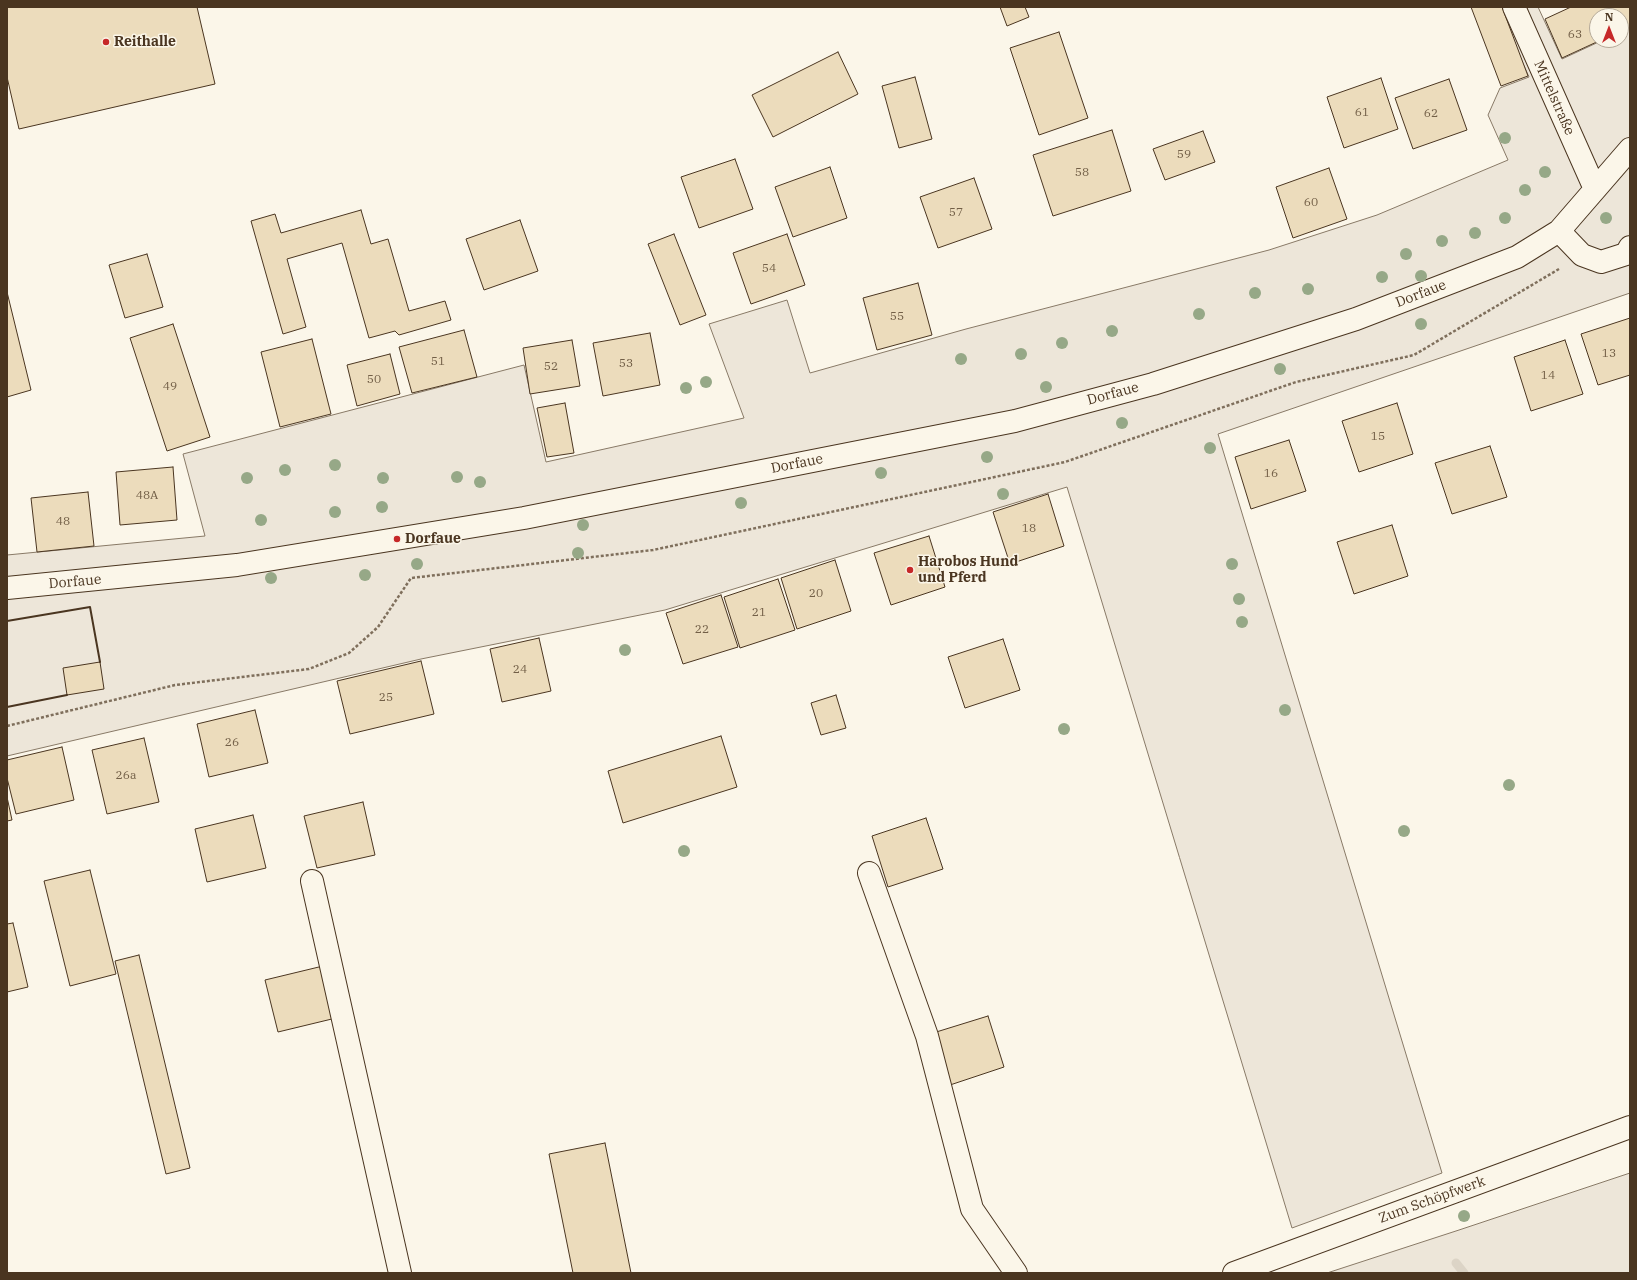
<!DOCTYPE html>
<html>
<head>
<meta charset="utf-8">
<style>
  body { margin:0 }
  #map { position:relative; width:1637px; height:1280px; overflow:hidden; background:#fbf6e9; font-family:"IBM Plex Serif",serif }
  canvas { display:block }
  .frame { position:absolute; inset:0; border:8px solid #4a3520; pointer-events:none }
  .north { position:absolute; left:1589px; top:8px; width:40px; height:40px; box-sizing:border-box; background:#fbf6e9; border:1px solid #b4a999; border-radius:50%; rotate:0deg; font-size:11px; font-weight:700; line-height:16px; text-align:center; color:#4a3520 }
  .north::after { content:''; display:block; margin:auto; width:14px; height:18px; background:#c62828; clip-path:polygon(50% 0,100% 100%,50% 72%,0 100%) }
</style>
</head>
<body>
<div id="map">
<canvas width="1637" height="1280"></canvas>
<div class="frame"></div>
<div class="north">N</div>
</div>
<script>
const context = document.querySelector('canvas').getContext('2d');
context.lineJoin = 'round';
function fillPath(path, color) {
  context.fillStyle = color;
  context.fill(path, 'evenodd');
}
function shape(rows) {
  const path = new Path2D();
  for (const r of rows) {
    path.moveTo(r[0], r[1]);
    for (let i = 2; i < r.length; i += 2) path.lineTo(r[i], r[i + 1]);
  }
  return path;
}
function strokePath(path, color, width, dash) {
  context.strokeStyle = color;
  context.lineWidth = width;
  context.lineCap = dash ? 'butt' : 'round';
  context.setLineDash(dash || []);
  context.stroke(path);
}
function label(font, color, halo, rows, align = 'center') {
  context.font = font + ' "IBM Plex Serif",serif';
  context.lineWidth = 3;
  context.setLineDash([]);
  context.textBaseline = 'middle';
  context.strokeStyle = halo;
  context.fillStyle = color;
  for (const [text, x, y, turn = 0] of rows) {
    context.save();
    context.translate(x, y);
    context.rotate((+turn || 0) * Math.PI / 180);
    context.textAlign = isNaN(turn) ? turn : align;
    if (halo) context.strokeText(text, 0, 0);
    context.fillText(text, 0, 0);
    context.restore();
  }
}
const green = shape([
  [1498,7,1538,7,1562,59,1603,40,1621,40,1621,32,1630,28,1630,293,1218,434,1442,1173,1292,1228,1067,487,665,610,421,659,7,756,7,555,205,536,183,454,524,365,546,462,744,418,709,324,787,300,810,373,966,329,1269,250,1377,215,1508,160,1488,115,1500,88,1529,77,1498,7],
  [1630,1173,1630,1273,1327,1273,1459,1230,1630,1173]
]);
const stream = shape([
  [1456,1263,1464,1273]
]);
const building = shape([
  [7,7,197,7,215,84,19,129,7,77,7,7],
  [1000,7,1025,7,1029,17,1007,26,1000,7],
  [1471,7,1502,7,1528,76,1501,86,1471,7],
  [1571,7,1630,7,1630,27,1621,31,1621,16,1597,16,1597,40,1601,40,1562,58,1545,19,1571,7],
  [1059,32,1088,118,1039,135,1010,48,1059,32],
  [838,52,858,94,773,137,752,95,838,52],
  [915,77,932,139,899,148,882,86,915,77],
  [1381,78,1398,129,1344,148,1327,97,1381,78],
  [1449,79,1467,130,1413,149,1395,98,1449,79],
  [1112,130,1131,191,1053,216,1033,155,1112,130],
  [1203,131,1215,162,1165,180,1153,149,1203,131],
  [735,159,753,209,699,228,681,177,735,159],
  [830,167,847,218,793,237,775,187,830,167],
  [1329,168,1347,219,1293,238,1276,187,1329,168],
  [974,178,992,229,938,248,920,197,974,178],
  [361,210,371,244,388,239,409,311,445,301,451,320,399,335,395,331,369,338,342,243,287,259,306,327,283,334,251,221,275,214,281,233,361,210],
  [520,220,538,271,484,290,466,239,520,220],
  [674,234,706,315,680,325,648,244,674,234],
  [787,234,805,285,751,304,733,253,787,234],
  [147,254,163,307,125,318,109,265,147,254],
  [918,283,932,335,877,350,863,298,918,283],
  [7,292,31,390,7,397,7,292],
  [1630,318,1630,375,1598,385,1581,334,1630,318],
  [173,324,210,437,167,451,130,338,173,324],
  [464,330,477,377,412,393,399,347,464,330],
  [650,333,660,385,603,396,593,343,650,333],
  [312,339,331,414,280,427,261,352,312,339],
  [572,340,580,386,530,394,523,348,572,340],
  [1565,340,1583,394,1531,411,1514,357,1565,340],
  [390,354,400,394,357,406,347,365,390,354],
  [565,403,574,453,547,457,537,408,565,403],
  [1397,403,1413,454,1359,472,1342,421,1397,403],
  [1289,440,1306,491,1251,509,1235,457,1289,440],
  [1490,446,1507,497,1452,514,1435,463,1490,446],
  [173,467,177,520,120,525,116,472,173,467],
  [88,492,94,546,37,552,31,498,88,492],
  [1048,494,1064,546,1010,564,993,512,1048,494],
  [1392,525,1408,576,1354,594,1337,542,1392,525],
  [929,536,945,587,891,605,874,553,929,536],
  [835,560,851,611,797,629,781,578,835,560],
  [778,579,795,630,740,648,724,597,778,579],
  [721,595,738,647,683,664,666,613,721,595],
  [539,638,551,691,502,702,490,649,539,638],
  [1003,639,1020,690,965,708,948,657,1003,639],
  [421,661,434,714,350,734,337,681,421,661],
  [100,662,104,689,67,695,63,668,100,662],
  [836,695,846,728,821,735,811,703,836,695],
  [255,710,268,763,209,777,197,724,255,710],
  [721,736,737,787,623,823,608,771,721,736],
  [144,738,159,802,107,814,92,750,144,738],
  [62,747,74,800,16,814,7,778,7,760,62,747],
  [7,797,12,820,7,821,7,797],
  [363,802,375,855,317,868,304,816,363,802],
  [253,815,266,868,207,882,195,829,253,815],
  [926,818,943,869,888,887,872,836,926,818],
  [90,870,116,974,70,986,44,881,90,870],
  [13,923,28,987,7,992,7,924,13,923],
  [139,955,190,1168,166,1174,115,961,139,955],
  [323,966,336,1018,278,1032,265,980,323,966],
  [988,1016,1004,1067,950,1085,933,1033,988,1016],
  [605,1143,631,1273,573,1273,549,1154,605,1143]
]);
const path = shape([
  [7,726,175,685,309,669,349,653,378,627,411,578,653,550,1065,462,1296,382,1414,355,1559,269]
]);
const minor = shape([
  [1514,7,1595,189],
  [1559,231,1582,255,1601,262,1626,254,1630,247],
  [7,588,237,565,524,518,1015,421,1153,384,1356,319,1517,257,1559,231,1630,149],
  [869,873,927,1036,972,1209,1016,1273],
  [312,881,400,1273],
  [1234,1273,1630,1127]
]);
const wall = shape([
  [7,621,90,607,100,662],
  [7,707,67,695]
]);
const trees = [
  [1505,138],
  [1545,172],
  [1525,190],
  [1505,218],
  [1606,218],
  [1475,233],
  [1442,241],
  [1406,254],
  [1421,276],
  [1382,277],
  [1308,289],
  [1255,293],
  [1199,314],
  [1421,324],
  [1112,331],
  [1062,343],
  [1021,354],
  [961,359],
  [1280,369],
  [706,382],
  [1046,387],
  [686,388],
  [1122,423],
  [1210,448],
  [987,457],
  [335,465],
  [285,470],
  [881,473],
  [457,477],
  [247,478],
  [383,478],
  [480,482],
  [1003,494],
  [741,503],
  [382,507],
  [335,512],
  [261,520],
  [583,525],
  [578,553],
  [417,564],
  [1232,564],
  [365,575],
  [271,578],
  [1239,599],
  [1242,622],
  [625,650],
  [1285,710],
  [1064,729],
  [1509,785],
  [1404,831],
  [684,851],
  [1464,1216]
];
const markers = [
  [106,42,4,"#c62828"],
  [397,539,4,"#c62828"],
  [910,570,4,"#c62828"]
];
const numberNames = [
  ["63",1575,35],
  ["61",1362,113],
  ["62",1431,114],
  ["59",1184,155],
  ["58",1082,173],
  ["60",1311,203],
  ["57",956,213],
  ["54",769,269],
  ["55",897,317],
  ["13",1609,354],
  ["51",438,362],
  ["53",626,364],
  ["52",551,367],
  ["14",1548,376],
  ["50",374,380],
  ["49",170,387],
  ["15",1378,437],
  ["16",1271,474],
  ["48A",147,496],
  ["48",63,522],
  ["18",1029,529],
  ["20",816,594],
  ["21",759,613],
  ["22",702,630],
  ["24",520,670],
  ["25",386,698],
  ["26",232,743],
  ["26a",126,776]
];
const poiNames = [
  ["Reithalle",114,42],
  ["Dorfaue",405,539],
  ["Harobos Hund",918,562],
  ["und Pferd",918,578]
];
const streetNames = [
  ["Mittelstraße",1554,98,66],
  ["Dorfaue",1421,294,-21],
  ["Dorfaue",1113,394,-15],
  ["Dorfaue",797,464,-11],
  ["Dorfaue",75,582,-5],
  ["Zum Schöpfwerk",1432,1200,-20]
];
fillPath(green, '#ede6d9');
strokePath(green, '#887966', 1);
strokePath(stream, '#dcd4c6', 9);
fillPath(building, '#ecdcbc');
strokePath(building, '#4a3520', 1);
strokePath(minor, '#4a3520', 24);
strokePath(path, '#7f6f5c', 2.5, [3, 2]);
strokePath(minor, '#fbf6e9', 22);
strokePath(wall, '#4a3520', 2);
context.fillStyle = '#96a887';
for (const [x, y] of trees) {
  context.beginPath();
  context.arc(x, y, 6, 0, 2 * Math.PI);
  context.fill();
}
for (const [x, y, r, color] of markers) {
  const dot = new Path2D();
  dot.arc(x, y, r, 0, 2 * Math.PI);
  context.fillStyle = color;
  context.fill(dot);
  strokePath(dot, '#fbf6e9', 1.5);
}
label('12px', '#725f47', null, numberNames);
label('bold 14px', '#4a3520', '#fbf6e9', poiNames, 'left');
label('14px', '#4a3520', '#fbf6e9', streetNames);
</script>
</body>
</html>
